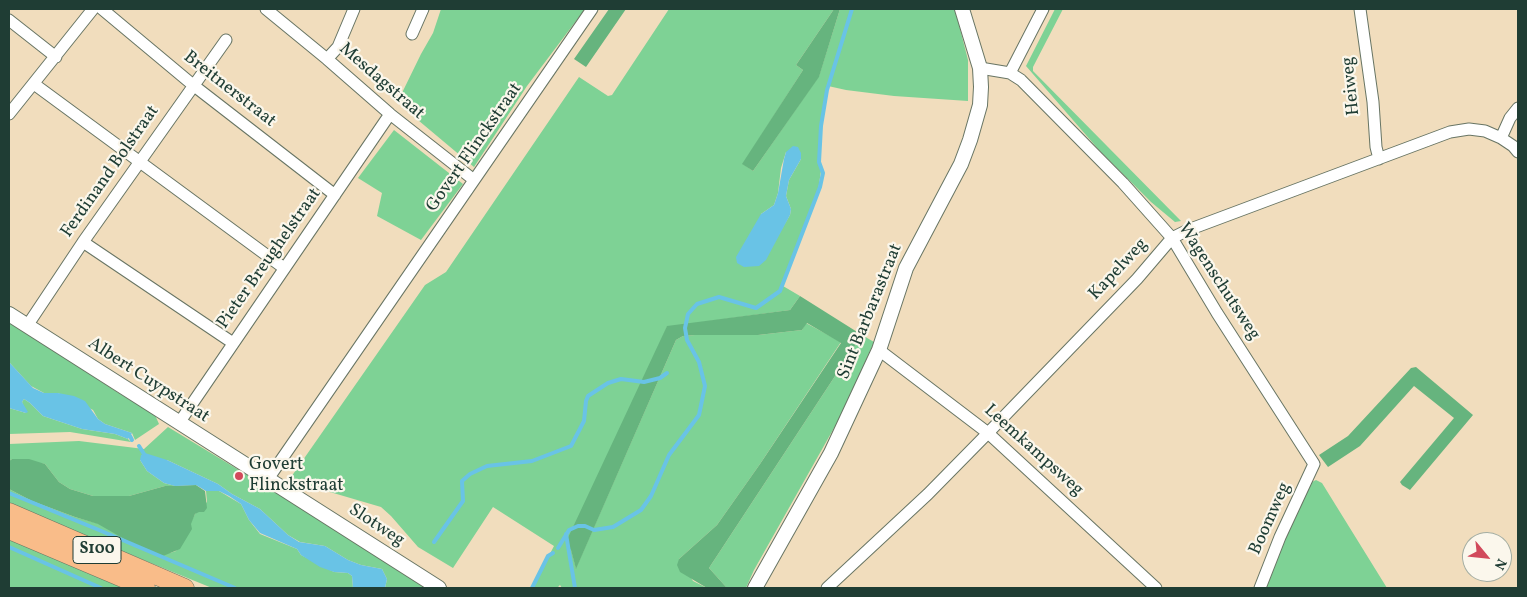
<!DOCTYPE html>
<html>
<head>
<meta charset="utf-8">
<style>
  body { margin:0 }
  #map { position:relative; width:1527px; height:597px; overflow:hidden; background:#f1ddbd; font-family:Vollkorn,serif }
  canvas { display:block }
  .frame { position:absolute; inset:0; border:10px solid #1f3d34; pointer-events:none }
  .north { position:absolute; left:1462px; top:532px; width:50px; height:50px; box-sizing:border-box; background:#fbf7ec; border:1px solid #a3ada2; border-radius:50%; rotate:118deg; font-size:14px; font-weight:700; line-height:20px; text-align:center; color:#1f3d34 }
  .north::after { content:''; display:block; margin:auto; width:18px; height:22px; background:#d1495b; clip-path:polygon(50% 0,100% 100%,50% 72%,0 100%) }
</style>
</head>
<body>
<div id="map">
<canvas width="1527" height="597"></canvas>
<div class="frame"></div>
<div class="north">N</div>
</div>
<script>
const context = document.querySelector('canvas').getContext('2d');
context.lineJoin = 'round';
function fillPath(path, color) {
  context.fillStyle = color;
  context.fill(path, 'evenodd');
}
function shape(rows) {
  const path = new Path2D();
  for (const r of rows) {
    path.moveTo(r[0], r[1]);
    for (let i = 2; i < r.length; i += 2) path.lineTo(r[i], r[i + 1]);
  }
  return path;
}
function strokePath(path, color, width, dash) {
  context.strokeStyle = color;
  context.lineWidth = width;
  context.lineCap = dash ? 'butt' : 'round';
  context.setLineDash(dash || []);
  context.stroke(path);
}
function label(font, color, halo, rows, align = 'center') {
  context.font = font + ' Vollkorn,serif';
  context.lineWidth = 4.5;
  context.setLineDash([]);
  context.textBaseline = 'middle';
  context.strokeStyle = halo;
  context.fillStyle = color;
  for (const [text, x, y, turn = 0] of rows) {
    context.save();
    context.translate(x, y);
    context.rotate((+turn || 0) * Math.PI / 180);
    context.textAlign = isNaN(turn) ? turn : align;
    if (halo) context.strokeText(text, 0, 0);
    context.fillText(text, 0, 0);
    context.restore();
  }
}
const green = shape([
  [441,9,585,9,527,86,474,167,406,110,400,97,421,54,433,33],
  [669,9,834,9,796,65,803,70,743,164,753,171,819,76,840,9,955,9,968,60,968,101,894,96,846,90,828,86,824,101,821,130,821,171,818,191,783,286,800,296,790,310,667,327,571,549,576,568,676,340,683,336,695,335,758,335,802,330,806,323,841,342,760,464,717,525,679,559,693,581,707,588,562,588,560,585,557,588,532,588,554,546,493,507,453,568,418,547,391,516,381,507,289,480,425,285,446,272,579,77,608,96,612,95],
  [786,152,801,159,789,180,786,196,791,209,790,215,778,235,761,214,774,205,778,193,781,168],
  [1055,9,1063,9,1033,67,1033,71,1181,221,1175,222,1151,202,1099,150,1026,66],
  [394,130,463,184,421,240,377,216,382,193,358,178],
  [9,321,117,392,155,415,159,424,135,440,132,433,105,424,98,419,93,410,58,393,44,393,31,386,9,362],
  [862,335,874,342,843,412,754,570,746,588,727,588,709,568],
  [24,399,30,403,43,416,82,429,115,434,128,439,131,442,70,432,9,434,9,408,26,413,22,402],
  [168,427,379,555,428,588,385,588,387,579,382,569,361,565,348,560,325,546,300,542,288,535,260,509,232,494,218,484,167,460,140,460,147,471,164,483,175,486,165,486,129,496,93,496,70,489,59,482,45,464,12,459,9,461,9,444,79,441,144,449],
  [1316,480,1322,483,1387,588,1265,588,1289,528,1310,483],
  [9,489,32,501,75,517,100,524,147,552,170,553,176,551,195,514,207,502,206,491,219,491,241,504,249,520,260,534,297,549,301,555,334,572,348,573,352,576,353,588,212,588,9,505],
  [9,539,123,588,10,588]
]);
const forest = shape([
  [609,9,626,9,586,67,574,59],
  [834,9,840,9,819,77,753,171,742,164,803,70,796,65],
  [800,296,862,335,709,568,727,588,707,588,680,572,677,565,679,559,717,525,760,464,841,343,807,323,802,330,758,335,695,335,683,336,676,340,576,569,571,550,566,542,667,326,790,310],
  [1416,367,1473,415,1410,490,1402,485,1400,482,1454,418,1414,386,1360,446,1328,467,1319,455,1348,436,1411,368],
  [12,459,29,459,45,464,59,482,70,489,93,496,129,496,165,486,196,485,205,491,207,508,204,512,199,512,195,514,191,524,192,529,180,549,163,556,156,555,147,552,98,524,75,517,32,501,9,489,9,461]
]);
const water = shape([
  [793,146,798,147,801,153,801,159,789,180,786,196,791,209,790,215,766,260,759,266,744,267,737,263,736,257,761,214,774,205,778,193,784,159,786,152],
  [9,362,33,388,44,393,58,393,74,396,85,401,98,419,105,424,132,433,128,439,115,434,82,429,43,416,30,403,24,399,22,402,28,412,26,413,9,408],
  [145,453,167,460,218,484,232,494,260,509,288,535,299,542,325,546,348,560,361,565,382,569,387,579,385,588,353,588,352,576,348,573,334,572,320,567,301,555,297,549,260,533,249,520,241,504,229,496,219,491,206,491,196,485,175,486,164,483,147,471,140,460,141,455]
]);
const stream = shape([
  [130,436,132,440],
  [139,446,144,454],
  [9,493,99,530,235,588],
  [566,534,575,588],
  [434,542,463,501,462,481,470,474,487,466,532,461,571,446,584,421,586,401,588,396,608,383,621,379,644,382,660,378,667,373],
  [9,547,101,588],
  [558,548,569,530,578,526,585,526,594,530,613,527,641,510,651,496,669,455,699,415,705,386,699,362,687,340,685,328,688,314,697,304,719,297,756,308,780,291,820,187,823,173,819,162,821,126,827,90,852,9],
  [532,588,548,556,553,553]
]);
const minor = shape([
  [102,9,193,85,335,195],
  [266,9,327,59,390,114,474,180],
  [1360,9,1373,102,1376,147,1379,159],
  [9,20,56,57],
  [412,34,423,9],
  [327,59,338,47,354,9],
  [980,68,1010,73,1021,80,1123,183,1172,238,1217,313,1314,464,1280,537,1260,588],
  [1010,73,1043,9],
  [34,84,284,268],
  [9,114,93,9],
  [1501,138,1510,118,1518,108],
  [83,242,233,343],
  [27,326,83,242,226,40],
  [879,350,988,433,1156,588],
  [179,423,390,114],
  [268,479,592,9],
  [827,588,928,494,988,433,1137,279,1172,238,1188,230,1450,132,1469,129,1485,131,1501,138,1513,146,1518,152]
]);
const tertiary = shape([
  [9,314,439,588],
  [755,588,831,453,879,350,906,268,961,164,970,140,980,105,981,87,980,68,962,9]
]);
const primary = shape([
  [9,512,185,588],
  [9,530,146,588]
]);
const markers = [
  [239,476,5,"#d1495b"]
];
const shields = [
  [97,550,48]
];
const shieldNames = [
  ["S100",97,550]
];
const streetNames = [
  ["Mesdagstraat",381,82,41],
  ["Heiweg",1352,86,-96],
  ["Breitnerstraat",229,90,38],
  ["Govert Flinckstraat",475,148,-55],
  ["Ferdinand Bolstraat",111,172,-55],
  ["Pieter Breughelstraat",270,259,-55],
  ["Kapelweg",1119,270,-47],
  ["Wagenschutsweg",1218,282,57],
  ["Sint Barbarastraat",871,312,-68],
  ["Albert Cuypstraat",148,381,33],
  ["Leemkampsweg",1033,451,42],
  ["Boomweg",1271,519,-66],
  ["Slotweg",376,526,33]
];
const poiNames = [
  ["Govert",249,466],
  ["Flinckstraat",249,487]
];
fillPath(green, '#7ed295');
fillPath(forest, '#66b47e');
fillPath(water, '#69c3e6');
strokePath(stream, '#69c3e6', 4);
strokePath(minor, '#687564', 13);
strokePath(tertiary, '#687564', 16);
strokePath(primary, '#687564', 19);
strokePath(minor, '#fff', 11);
strokePath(tertiary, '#fff', 14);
strokePath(primary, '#f9bc89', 18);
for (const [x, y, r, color] of markers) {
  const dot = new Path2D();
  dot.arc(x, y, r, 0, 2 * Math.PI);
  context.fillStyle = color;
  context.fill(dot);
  strokePath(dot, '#fbf7ec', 2);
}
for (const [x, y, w] of shields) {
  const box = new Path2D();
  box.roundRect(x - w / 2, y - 13.5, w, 27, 4);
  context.fillStyle = '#fbf7ec';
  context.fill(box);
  strokePath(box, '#1f3d34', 1);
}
label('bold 16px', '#1f3d34', null, shieldNames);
label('18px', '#1f3d34', '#fbf7ec', streetNames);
label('18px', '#1f3d34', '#fbf7ec', poiNames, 'left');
</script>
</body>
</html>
